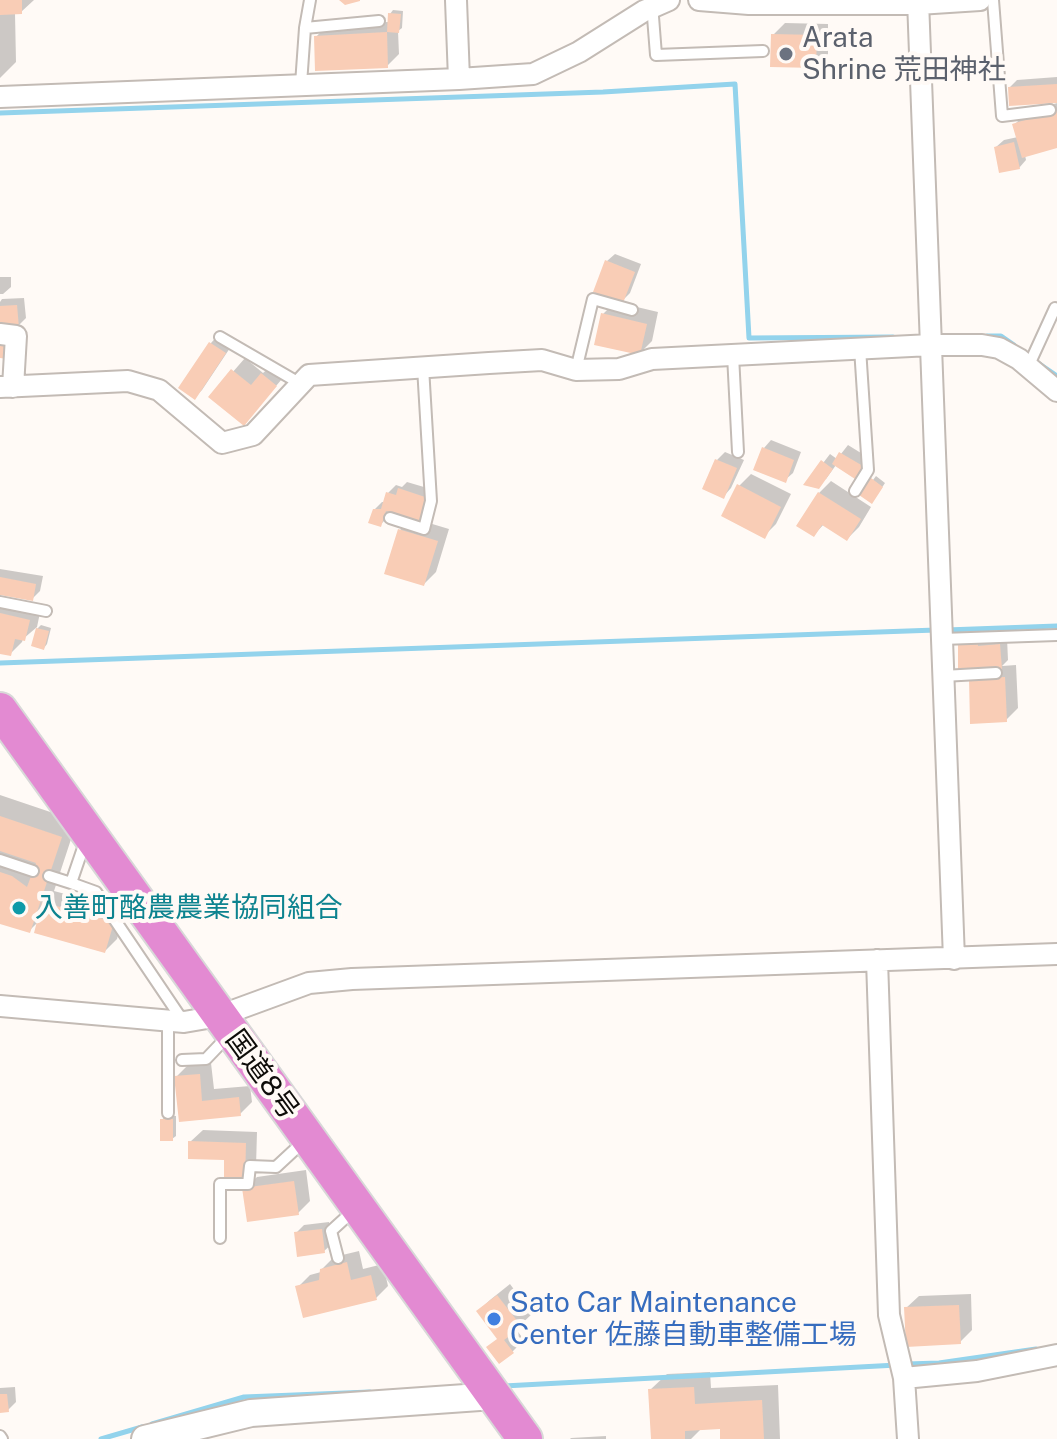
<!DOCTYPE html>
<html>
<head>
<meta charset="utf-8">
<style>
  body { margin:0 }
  canvas { display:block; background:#fffaf6 }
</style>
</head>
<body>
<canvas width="1057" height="1439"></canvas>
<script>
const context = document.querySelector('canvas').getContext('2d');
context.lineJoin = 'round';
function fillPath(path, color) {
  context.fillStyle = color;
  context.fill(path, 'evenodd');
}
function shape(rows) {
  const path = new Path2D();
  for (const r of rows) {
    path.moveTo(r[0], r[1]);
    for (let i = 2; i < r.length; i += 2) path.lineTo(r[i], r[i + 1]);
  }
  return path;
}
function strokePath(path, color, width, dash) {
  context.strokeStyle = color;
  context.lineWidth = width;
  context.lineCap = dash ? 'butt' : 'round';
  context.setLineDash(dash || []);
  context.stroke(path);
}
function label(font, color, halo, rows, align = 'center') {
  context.font = font + ' "Public Sans","Noto Sans JP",sans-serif';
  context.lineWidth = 8;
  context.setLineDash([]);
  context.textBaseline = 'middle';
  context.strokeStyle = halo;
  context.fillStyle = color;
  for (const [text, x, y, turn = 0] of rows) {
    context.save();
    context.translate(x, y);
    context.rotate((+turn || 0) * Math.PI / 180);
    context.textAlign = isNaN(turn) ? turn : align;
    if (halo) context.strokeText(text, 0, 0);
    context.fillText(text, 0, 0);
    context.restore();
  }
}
const shadow = shape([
  [0,0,34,0,21,12,15,13,16,62,0,78],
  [393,10,403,11,402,28,398,31,399,54,387,66,316,37,328,24,389,22,390,14],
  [785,23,828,24,828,54,816,66,773,35],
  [1057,77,1057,101,1010,87,1017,80],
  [1057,103,1057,146,1025,155,1026,160,1019,168,996,147,1004,140,1018,137,1014,125,1026,113],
  [615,254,641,264,630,293,620,303,658,312,652,341,640,353,603,314,618,299,607,261],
  [0,277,11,277,11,287,3,294,0,294],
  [24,298,26,318,18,326,0,356,0,302,2,299],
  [218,335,232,345,202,390,194,398,180,388,211,343],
  [245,358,263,373,274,363,287,373,244,424,211,397],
  [771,440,801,452,793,473,785,480,764,448],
  [848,445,869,458,855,476,836,465,826,479,807,484,830,454,837,459],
  [725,452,744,460,731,488,724,496,705,488,717,460],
  [751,474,791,494,776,524,764,536,739,486],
  [876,476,885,483,875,498,873,480],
  [831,481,871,507,859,527,847,539,824,524,814,535,819,493],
  [407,482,434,490,427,512,419,520,449,529,436,572,424,584,400,530,412,518,390,511,388,517,381,524,374,510,382,502,385,502,388,493,396,485,402,487],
  [0,569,43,576,40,591,32,599,0,593],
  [0,599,41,608,37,627,23,639,22,642,10,654,0,652],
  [41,625,51,628,47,644,44,648,37,629],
  [1007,638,1008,660,1002,666,1016,665,1018,708,1006,720,971,679,960,642],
  [0,795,77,821,54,891,125,910,117,939,105,951,39,921,29,931,0,922],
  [211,1063,214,1089,250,1086,252,1102,240,1114,181,1120,176,1077,188,1065],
  [165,1116,176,1116,176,1136,172,1139,162,1120],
  [203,1130,257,1132,256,1167,244,1179,226,1158,190,1142],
  [306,1170,310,1201,298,1213,244,1189,257,1177],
  [329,1222,332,1244,324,1251,296,1233,304,1225],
  [359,1251,363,1269,383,1264,388,1286,376,1298,298,1287,310,1275,321,1272,322,1269,334,1257],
  [510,1284,532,1314,516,1329,524,1340,512,1352,498,1338,478,1311,490,1300],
  [971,1294,972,1330,960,1342,906,1308,919,1296],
  [710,1372,711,1388,778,1385,780,1439,722,1439,722,1427,701,1429,691,1439,653,1439,650,1390,667,1374],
  [15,1387,16,1402,8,1410,0,1411,0,1388],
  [606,1436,606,1439,570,1439,571,1438]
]);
const stream = shape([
  [0,113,603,92,735,84,749,338,893,337],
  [987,336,1001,336,1014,345],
  [1038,363,1057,376],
  [946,630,1057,626],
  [0,663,936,630],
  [907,1364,939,1363,1036,1349],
  [504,1386,897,1365],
  [152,1424,244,1397,370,1392],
  [101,1439,142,1427]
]);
const building = shape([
  [0,0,22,0,22,14,0,15],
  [339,0,360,0,360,1,345,5],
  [388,13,401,14,399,33,387,32],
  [387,32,388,68,315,71,314,36],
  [771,34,817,35,816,68,770,67],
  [1057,84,1057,103,1009,106,1008,87],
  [1057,110,1057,148,1022,158,1012,124],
  [1014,142,1020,169,999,173,994,147],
  [605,260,635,272,623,303,593,292],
  [17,305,19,328,0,329,0,306],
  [601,313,647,324,640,355,594,345],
  [0,341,9,342,7,359,0,358],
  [209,342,226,353,195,400,178,388],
  [231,369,251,385,261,373,277,386,244,426,208,397],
  [762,447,794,460,786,483,753,470],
  [839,452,863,466,855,479,832,464],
  [715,459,737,468,724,499,702,489],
  [821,460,833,469,819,489,803,485],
  [871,478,883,487,872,504,859,495],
  [737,484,781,507,765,539,721,516],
  [398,488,428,498,420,522,386,511,381,527,368,523,373,509,381,509,386,492,396,495],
  [818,492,861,519,847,541,822,525,814,537,796,526],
  [398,529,438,541,424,586,384,574],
  [0,577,36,584,33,601,0,595],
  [0,613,30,620,25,641,15,639,11,656,0,654],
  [36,628,49,631,44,650,31,646],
  [958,641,978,641,978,646,1000,644,1002,669,958,672],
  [1005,677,1007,722,970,724,969,678],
  [0,816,62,837,30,933,0,924,0,872,12,876,27,887,36,863,0,851],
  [42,902,114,922,105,953,34,933],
  [200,1074,202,1101,239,1097,241,1116,179,1122,174,1076],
  [160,1119,173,1119,173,1141,160,1141],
  [188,1141,246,1143,245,1181,224,1181,224,1160,188,1159],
  [294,1181,299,1215,247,1222,242,1188],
  [322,1229,325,1253,297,1257,294,1232],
  [347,1262,351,1280,371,1275,377,1300,303,1318,295,1286,319,1280,320,1269],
  [497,1295,522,1327,504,1340,514,1353,499,1364,486,1347,497,1339,476,1311],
  [959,1305,961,1344,906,1347,904,1307],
  [694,1387,695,1404,762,1400,764,1439,720,1439,720,1429,685,1431,685,1439,651,1439,648,1389],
  [0,1394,7,1394,9,1412,0,1413]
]);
const service = shape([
  [993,0,1002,116,1050,110],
  [652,4,656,55,763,51],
  [305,28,310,0],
  [301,84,305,28,379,21],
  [220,337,301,384],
  [733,355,738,452],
  [1028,367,1055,308,1057,309],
  [576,370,593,299,632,310],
  [855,491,868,470,860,348],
  [390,518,424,529,431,501,423,367],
  [0,602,46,611],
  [942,639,1057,635],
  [943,676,996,673],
  [0,860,33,871],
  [49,876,71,883,85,842],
  [71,883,96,892,183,1021],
  [168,1021,168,1113],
  [182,1060,206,1059,227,1037],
  [220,1238,220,1184,248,1184,250,1166,276,1167,303,1142],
  [338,1258,331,1231,353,1211],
  [0,1436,2,1439]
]);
const minor = shape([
  [456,0,459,79],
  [699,0,749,4,918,4,980,0],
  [918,0,954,959],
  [0,97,459,79,533,74,579,52,644,11,669,0],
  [0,334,16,336,13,387],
  [0,387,128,381,159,390,222,443,253,435,309,375,489,363,542,360,576,370,619,369,652,359,931,345,982,345,999,348,1019,359,1057,391],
  [877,960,889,1315,904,1378,908,1439],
  [0,1006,184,1022,219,1016,309,983,352,979,1057,954],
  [904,1378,977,1371,1057,1355]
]);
const tertiary = shape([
  [145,1439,251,1413,494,1396]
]);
const trunk = shape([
  [0,710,525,1439]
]);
const markers = [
  [786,54,8,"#6b7280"],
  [19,908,8,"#0f9aa8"],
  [494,1319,8,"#3f7fe0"]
];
const worshipNames = [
  ["Arata",802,38],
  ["Shrine 荒田神社",802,70]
];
const cultureNames = [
  ["入善町酪農農業協同組合",35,908]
];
const streetNames = [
  ["国道8号",262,1075,54]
];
const shopNames = [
  ["Sato Car Maintenance",510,1303],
  ["Center 佐藤自動車整備工場",510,1335]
];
fillPath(shadow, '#0003');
strokePath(stream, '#93d3ec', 5);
fillPath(building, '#f9cdb6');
strokePath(service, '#c3bbb5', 14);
strokePath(minor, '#c3bbb5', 24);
strokePath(tertiary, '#c3bbb5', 30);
strokePath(trunk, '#d8d8d8', 38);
strokePath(service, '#fff', 10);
strokePath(minor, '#fff', 20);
strokePath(tertiary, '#fff', 26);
strokePath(trunk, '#e38ad2', 34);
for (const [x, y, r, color] of markers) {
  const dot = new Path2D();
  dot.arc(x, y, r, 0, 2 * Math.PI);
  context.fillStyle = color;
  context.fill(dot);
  strokePath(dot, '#fffaf6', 3);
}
label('28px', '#5b616d', '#fffaf6', worshipNames, 'left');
label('28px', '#0d838f', '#fffaf6', cultureNames, 'left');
label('28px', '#0e0c09', '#fffaf6', streetNames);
label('28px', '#366cbe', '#fffaf6', shopNames, 'left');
</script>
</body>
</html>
